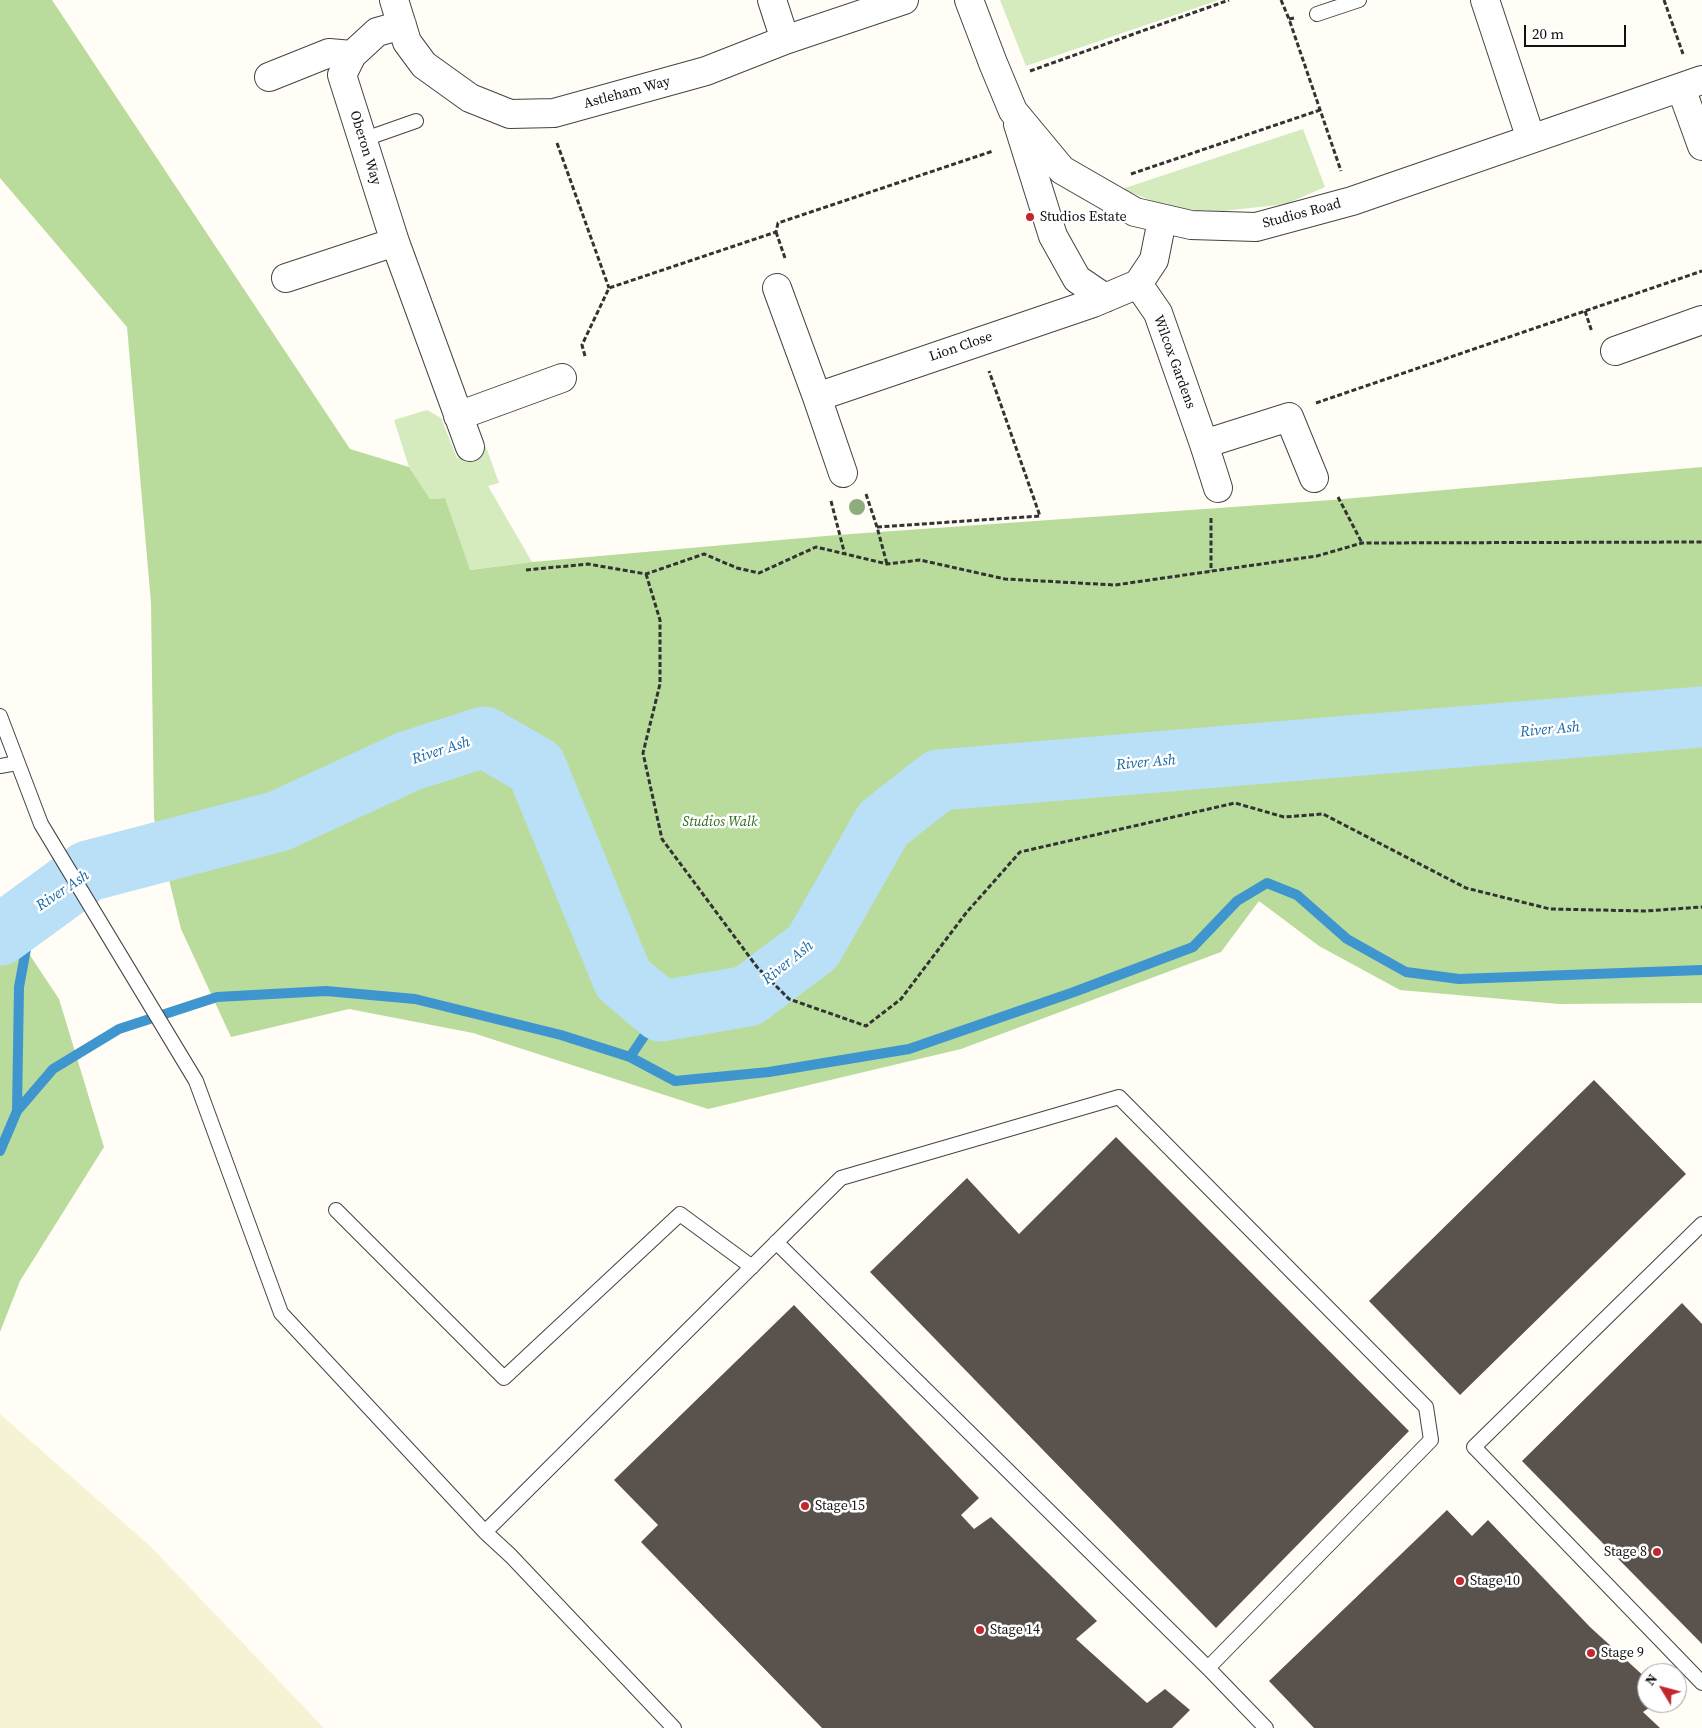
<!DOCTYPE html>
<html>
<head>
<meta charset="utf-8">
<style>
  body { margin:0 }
  #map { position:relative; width:1702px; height:1728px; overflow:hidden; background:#fffdf5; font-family:"Source Serif 4",serif }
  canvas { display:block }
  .north { position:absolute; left:1637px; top:1663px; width:50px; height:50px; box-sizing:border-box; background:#fff; border:1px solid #a0a0a0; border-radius:50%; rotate:307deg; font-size:14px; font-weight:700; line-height:20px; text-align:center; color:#111 }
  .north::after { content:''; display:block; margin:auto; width:18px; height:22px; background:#c4262e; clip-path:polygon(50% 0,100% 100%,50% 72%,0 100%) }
  .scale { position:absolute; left:1524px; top:25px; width:102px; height:22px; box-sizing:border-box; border:2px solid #111; border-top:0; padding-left:6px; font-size:15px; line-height:18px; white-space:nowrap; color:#111; -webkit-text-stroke:4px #fff; paint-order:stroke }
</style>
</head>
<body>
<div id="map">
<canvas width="1702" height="1728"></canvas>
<div class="north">N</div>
<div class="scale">20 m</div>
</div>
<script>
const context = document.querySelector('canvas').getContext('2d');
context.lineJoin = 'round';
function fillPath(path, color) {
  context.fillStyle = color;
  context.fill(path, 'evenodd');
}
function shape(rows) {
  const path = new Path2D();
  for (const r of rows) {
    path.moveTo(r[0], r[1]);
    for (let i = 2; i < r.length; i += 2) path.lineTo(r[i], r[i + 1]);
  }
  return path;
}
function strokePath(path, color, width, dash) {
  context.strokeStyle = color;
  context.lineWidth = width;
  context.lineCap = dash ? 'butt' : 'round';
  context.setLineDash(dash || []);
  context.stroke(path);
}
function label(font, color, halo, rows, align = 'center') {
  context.font = font + ' "Source Serif 4",serif';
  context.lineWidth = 5;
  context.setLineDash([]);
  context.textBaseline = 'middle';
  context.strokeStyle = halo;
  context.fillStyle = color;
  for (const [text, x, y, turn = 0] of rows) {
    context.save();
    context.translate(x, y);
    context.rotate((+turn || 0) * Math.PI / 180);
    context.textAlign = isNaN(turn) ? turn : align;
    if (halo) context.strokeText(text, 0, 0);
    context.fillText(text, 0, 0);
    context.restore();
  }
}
const farmland = shape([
  [0,1414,149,1545,324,1728,0,1728]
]);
const green = shape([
  [1000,0,1219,0,1026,66],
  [1303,129,1325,187,1286,204,1223,211,1173,209,1122,189],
  [427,410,441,418,457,458,486,447,499,483,488,486,532,562,469,570,445,498,430,499,409,467,394,420]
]);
const forest = shape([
  [0,0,52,0,350,449,409,467,430,499,445,498,470,570,532,562,837,535,1332,500,1702,467,1702,1003,1559,1004,1400,990,1319,946,1259,901,1221,952,961,1049,708,1109,473,1033,349,1009,231,1037,181,929,154,818,151,603,127,327,0,178],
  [0,910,59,999,104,1147,20,1281,0,1332]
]);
const stream = shape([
  [630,1057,661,1011],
  [17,1111,19,987,33,911],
  [0,1151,17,1111,53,1069,119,1029,217,997,326,991,415,999,561,1035,630,1057,675,1081,769,1072,909,1049,1074,992,1193,947,1237,901,1267,883,1297,895,1347,939,1406,972,1459,979,1702,970]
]);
const river = shape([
  [0,935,88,871,279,821,409,761,484,737,536,767,623,979,661,1011,748,996,813,947,883,824,939,780,1702,717]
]);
const building = shape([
  [1594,1080,1686,1174,1460,1395,1369,1301],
  [1116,1137,1409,1431,1216,1628,870,1272,967,1178,1019,1234],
  [1682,1303,1702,1324,1702,1644,1522,1461],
  [794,1305,979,1498,961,1515,974,1529,991,1517,1097,1621,1076,1639,1147,1703,1165,1689,1190,1710,1172,1728,822,1728,641,1542,658,1525,614,1480],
  [1447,1510,1472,1536,1488,1520,1590,1627,1647,1679,1647,1703,1656,1703,1643,1712,1660,1728,1314,1728,1269,1681]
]);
const path = shape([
  [1281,0,1289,19],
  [1664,0,1683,54],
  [1294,18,1289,19,1341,171],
  [1030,71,1229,0],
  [557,143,609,288],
  [1131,174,1320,110],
  [776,232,785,258],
  [1585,311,1592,332],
  [585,356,582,345,609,288,776,232,778,223,993,151],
  [1316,403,1702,271],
  [866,494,877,527,887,564],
  [1338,497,1362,543],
  [831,501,845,555],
  [1211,518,1211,571],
  [877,527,1040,516,989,371],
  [526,570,588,564,646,574,704,554,737,568,759,573,816,547,887,564,920,560,1005,579,1115,585,1317,556,1362,543,1702,542],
  [646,574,660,620,660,684,643,753,662,839,757,967,789,999,866,1026,901,999,966,913,1020,852,1235,803,1284,817,1323,814,1466,888,1550,909,1645,911,1702,907]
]);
const lane = shape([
  [1317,14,1359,0],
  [362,140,416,121],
  [0,716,41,824,196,1081,281,1313,485,1532,511,1556,674,1728],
  [0,766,17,763],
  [336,1210,504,1378,680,1214,752,1267],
  [1702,1224,1474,1447,1702,1683],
  [776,1242,1208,1668,1266,1728],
  [485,1532,841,1178,1119,1097,1426,1407,1431,1440,1208,1668]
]);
const street = shape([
  [394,0,407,42,424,65,470,98,510,114,554,113,706,71,785,40,904,0],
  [772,0,785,40],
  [969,0,993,63,1013,111,1062,170,1135,212,1191,225,1256,227,1352,201,1702,80],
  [1485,0,1531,139],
  [402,25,377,32,352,55,342,75,395,242,470,447],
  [269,77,329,53,352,55],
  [1681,88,1702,146],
  [1018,124,1053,236,1077,279,1105,298],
  [286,278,395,242],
  [1138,284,1158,313,1204,444,1218,488],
  [777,288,817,397,843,473],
  [1615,351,1702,320],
  [817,397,1093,303,1138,284,1154,260,1162,220],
  [458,416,562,378],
  [1204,444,1289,417,1314,478]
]);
const trees = [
  [857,507]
];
const markers = [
  [1030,217,5,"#c4262e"],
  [805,1506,5,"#c4262e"],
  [1657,1552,5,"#c4262e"],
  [1460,1581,5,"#c4262e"],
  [980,1630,5,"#c4262e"],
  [1591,1653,5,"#c4262e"]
];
const streetNames = [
  ["Astleham Way",627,93,-15],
  ["Oberon Way",365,148,73],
  ["Studios Road",1302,214,-15],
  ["Lion Close",961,347,-19],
  ["Wilcox Gardens",1174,362,70]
];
const poiNames = [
  ["Studios Estate",1040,217],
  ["Stage 15",815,1506],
  ["Stage 8",1647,1552,"right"],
  ["Stage 10",1470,1581],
  ["Stage 14",990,1630],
  ["Stage 9",1601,1653]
];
const parkNames = [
  ["Studios Walk",720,822]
];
const waterNames = [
  ["River Ash",1550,730,-5],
  ["River Ash",441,751,-18],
  ["River Ash",1146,763,-5],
  ["River Ash",63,891,-34],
  ["River Ash",788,963,-39]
];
fillPath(farmland, '#f6f3d4');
fillPath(green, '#d5ebbd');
fillPath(forest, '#b9dc9c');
strokePath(stream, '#3f96cf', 10);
strokePath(river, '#b9e0f7', 61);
fillPath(building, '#5a524d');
strokePath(lane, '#444', 16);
strokePath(street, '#444', 30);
strokePath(path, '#333', 3, [5, 2.5]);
strokePath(lane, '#fff', 14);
strokePath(street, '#fff', 28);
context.fillStyle = '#8dad7f';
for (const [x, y] of trees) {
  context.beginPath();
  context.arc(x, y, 8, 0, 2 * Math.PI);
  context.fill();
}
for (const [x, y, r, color] of markers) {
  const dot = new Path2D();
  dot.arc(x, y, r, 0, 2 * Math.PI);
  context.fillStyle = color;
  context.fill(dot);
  strokePath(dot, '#fff', 2);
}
label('14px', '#111', '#fff', streetNames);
label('14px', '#111', '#fff', poiNames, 'left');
label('italic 14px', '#2f6b1f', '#fff', parkNames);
label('italic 15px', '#1768a6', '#fff', waterNames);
</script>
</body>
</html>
